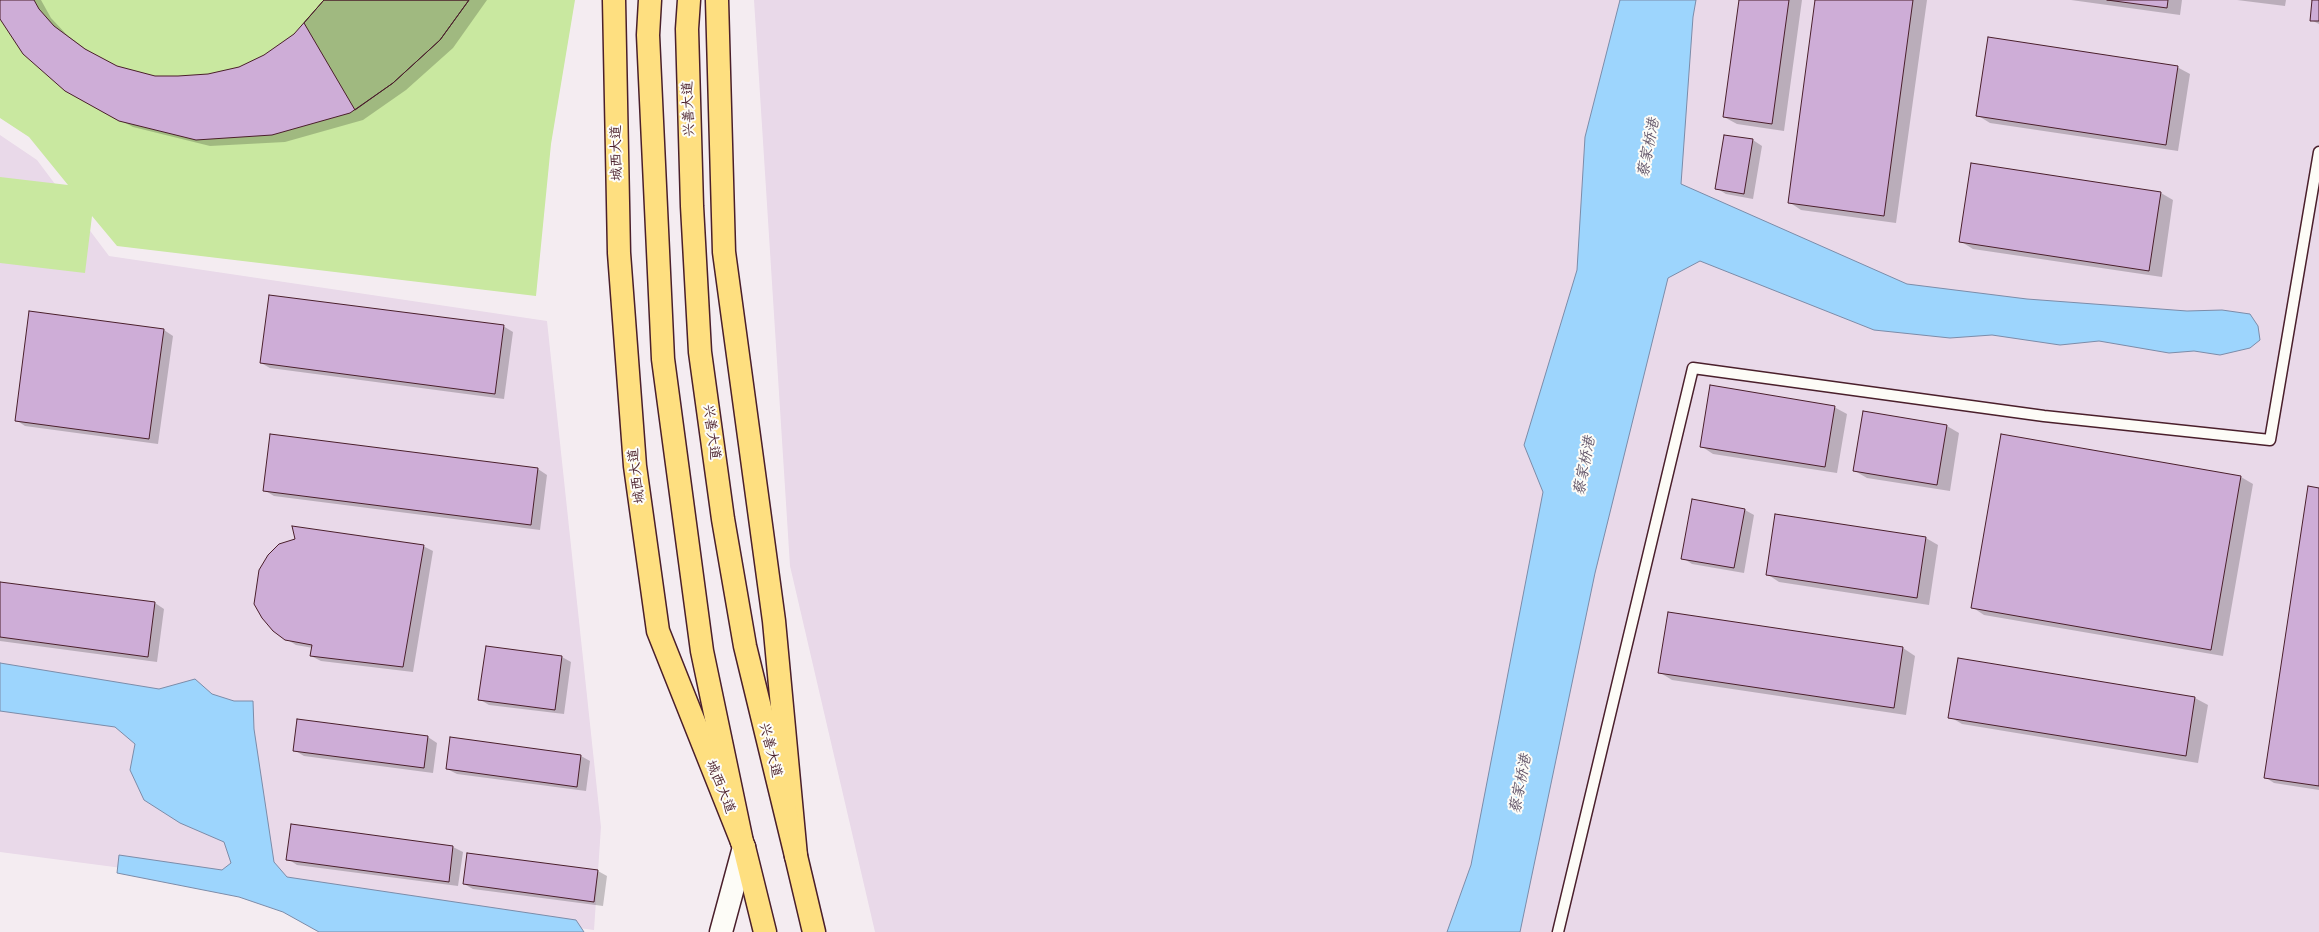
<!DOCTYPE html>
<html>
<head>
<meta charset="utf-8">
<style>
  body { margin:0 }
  canvas { display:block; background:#f4ecf1 }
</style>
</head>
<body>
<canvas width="2319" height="932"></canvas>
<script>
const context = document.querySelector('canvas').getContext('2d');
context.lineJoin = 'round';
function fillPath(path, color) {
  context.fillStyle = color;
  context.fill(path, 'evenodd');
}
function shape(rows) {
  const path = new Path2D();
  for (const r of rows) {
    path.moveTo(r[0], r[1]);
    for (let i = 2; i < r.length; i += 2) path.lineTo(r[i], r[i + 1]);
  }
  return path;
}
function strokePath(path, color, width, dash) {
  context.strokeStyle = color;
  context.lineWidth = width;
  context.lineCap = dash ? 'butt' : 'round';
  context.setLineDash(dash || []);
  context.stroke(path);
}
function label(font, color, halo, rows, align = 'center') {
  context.font = font + ' Pangolin,"LXGW WenKai TC",sans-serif';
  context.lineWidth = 4;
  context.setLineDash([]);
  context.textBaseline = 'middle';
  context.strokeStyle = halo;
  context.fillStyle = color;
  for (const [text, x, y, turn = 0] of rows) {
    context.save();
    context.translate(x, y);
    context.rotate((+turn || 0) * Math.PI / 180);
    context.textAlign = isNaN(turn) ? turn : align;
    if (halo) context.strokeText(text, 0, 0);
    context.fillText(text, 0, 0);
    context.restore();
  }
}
const built = shape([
  [754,0,2319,0,2319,932,875,932,790,566],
  [0,135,37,160,109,256,547,321,601,827,594,930,0,852]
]);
const green = shape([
  [0,0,575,0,551,144,536,296,117,246,92,216,85,273,0,263,0,177,68,185,29,137,0,118]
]);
const water = shape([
  [1620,0,1696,0,1693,17,1681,184,1907,284,2027,299,2187,311,2222,310,2250,314,2258,326,2260,340,2250,348,2220,355,2194,351,2169,353,2099,341,2060,345,1992,335,1950,338,1874,330,1700,261,1668,278,1595,573,1520,932,1447,932,1471,865,1543,492,1524,445,1577,270,1585,137,1620,0],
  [0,663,159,689,195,679,212,694,234,701,253,701,254,729,274,862,287,877,576,920,584,932,319,932,283,912,239,897,117,873,119,855,222,870,231,863,224,842,180,823,144,800,130,770,135,744,115,727,0,711,0,663]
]);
const shadow = shape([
  [0,0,41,0,51,18,67,35,95,56,116,67,155,77,208,75,240,68,265,56,294,34,325,0,487,0,453,48,406,90,363,120,285,142,210,146,133,127,78,98,0,17],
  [1740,0,1802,0,1784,131,1737,124,1724,117],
  [1816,0,1927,0,1896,223,1801,210,1789,202],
  [2071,0,2182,0,2180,15],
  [2237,0,2286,0,2285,6],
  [2313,0,2319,0,2319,24,2311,20],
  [2177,67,2190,74,2178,151,1990,123,1977,115],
  [1753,140,1762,146,1753,199,1726,194,1716,188],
  [2161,193,2173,200,2162,277,1973,249,1960,241],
  [503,326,513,332,504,399,270,368,261,363],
  [164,330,173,336,158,444,25,426,16,420],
  [1834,407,1847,414,1837,473,1713,454,1701,446],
  [1947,426,1959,433,1950,491,1867,478,1855,471],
  [271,436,538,469,547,475,540,530,274,496,264,490],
  [2241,477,2253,484,2223,656,1984,615,1972,607],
  [2319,489,2319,790,2274,783,2265,777],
  [1693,500,1745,510,1754,515,1744,573,1692,564,1683,558],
  [1926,538,1938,545,1929,605,1779,582,1767,574],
  [423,546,433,551,413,672,321,661,311,656,313,648,296,645,286,639],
  [0,583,155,603,164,609,157,662,0,641],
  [1903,648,1915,656,1906,715,1672,680,1659,672],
  [562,657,571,662,564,714,489,705,479,699],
  [1959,659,2195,698,2208,705,2198,763,1962,724,1950,717],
  [298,720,428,737,437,743,433,773,304,756,294,750],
  [451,739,581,756,590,761,586,791,457,774,447,769],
  [292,825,453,847,463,852,458,886,297,865,288,859],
  [598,871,607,876,603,906,473,889,464,884]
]);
const building = shape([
  [0,0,34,0,39,9,54,26,85,49,117,66,155,76,178,76,208,74,239,67,264,55,294,34,324,0,469,0,440,40,393,83,350,113,272,135,196,140,119,121,65,91,23,54,0,19,0,0],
  [324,0,469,0,440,40,393,83,355,110,304,23,324,0],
  [1739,0,1789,0,1772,124,1723,117,1739,0],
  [1815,0,1913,0,1884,216,1788,203,1815,0],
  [2107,0,2168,0,2167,8,2107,0],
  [2312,0,2319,0,2319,21,2310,21,2312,0],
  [1988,37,2178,66,2166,145,1976,116,1988,37],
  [1724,135,1753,139,1744,194,1715,189,1724,135],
  [1971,163,2161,192,2149,271,1959,242,1971,163],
  [269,295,504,325,495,394,260,363,269,295],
  [29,311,164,329,149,439,15,421,29,311],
  [1710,385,1835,406,1825,467,1700,447,1710,385],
  [1863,411,1947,425,1937,485,1853,471,1863,411],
  [270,434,538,468,531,525,263,491,270,434],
  [2001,434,2241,476,2211,650,1971,608,2001,434],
  [2308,486,2319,488,2319,786,2264,778,2308,486],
  [1692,499,1745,509,1734,568,1681,559,1692,499],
  [1775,514,1926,537,1917,598,1766,575,1775,514],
  [292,526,424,545,403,667,310,656,312,645,285,640,273,631,262,618,254,604,259,570,268,555,279,544,295,539,292,526],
  [0,582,155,602,148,657,0,637,0,582],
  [1668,612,1903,647,1894,708,1658,673,1668,612],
  [486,646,562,656,555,710,478,700,486,646],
  [1958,658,2195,697,2186,756,1948,718,1958,658],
  [297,719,428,736,424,768,293,751,297,719],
  [450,737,581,755,577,787,446,769,450,737],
  [291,824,453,846,449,882,286,860,291,824],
  [467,853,598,870,594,902,463,884,467,853]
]);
const service = shape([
  [1558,932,1693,368,2044,416,2270,440,2319,152]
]);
const secondary = shape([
  [721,932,744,847]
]);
const primary = shape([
  [614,0,619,253,635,466,658,631,744,847,765,932],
  [717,0,724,252,774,621,796,856,814,932]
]);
const trunk = shape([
  [650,0,648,35,663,359,702,651,742,842],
  [689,0,687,29,692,206,700,352,723,519,745,646,796,856]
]);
const streetNames = [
  ["兴善大道",689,109,-92],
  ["城西大道",617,153,-91],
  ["兴善大道",711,432,82],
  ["城西大道",637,476,-97],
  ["兴善大道",770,750,76],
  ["城西大道",720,787,68]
];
const waterNames = [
  ["蔡家桥港",1649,148,-79],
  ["蔡家桥港",1585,466,-79],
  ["蔡家桥港",1521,784,-79]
];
fillPath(built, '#e9d9e9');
fillPath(green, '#c9e8a0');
fillPath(water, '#9dd5fd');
strokePath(water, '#7c8ca9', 1);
fillPath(shadow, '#0003');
fillPath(building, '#ceadd7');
strokePath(building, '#4a1f2b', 1);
strokePath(service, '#4a1f2b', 13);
strokePath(secondary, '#4a1f2b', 25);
strokePath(primary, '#4a1f2b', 25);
strokePath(trunk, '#4a1f2b', 25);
strokePath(service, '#fdfcf7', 10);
strokePath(secondary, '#fdfcf7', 22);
strokePath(primary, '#fedf80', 22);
strokePath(trunk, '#fedf80', 22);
label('14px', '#4a1f2b', '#fdfcf7', streetNames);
label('italic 15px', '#63566a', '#fdfcf7', waterNames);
</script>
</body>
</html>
